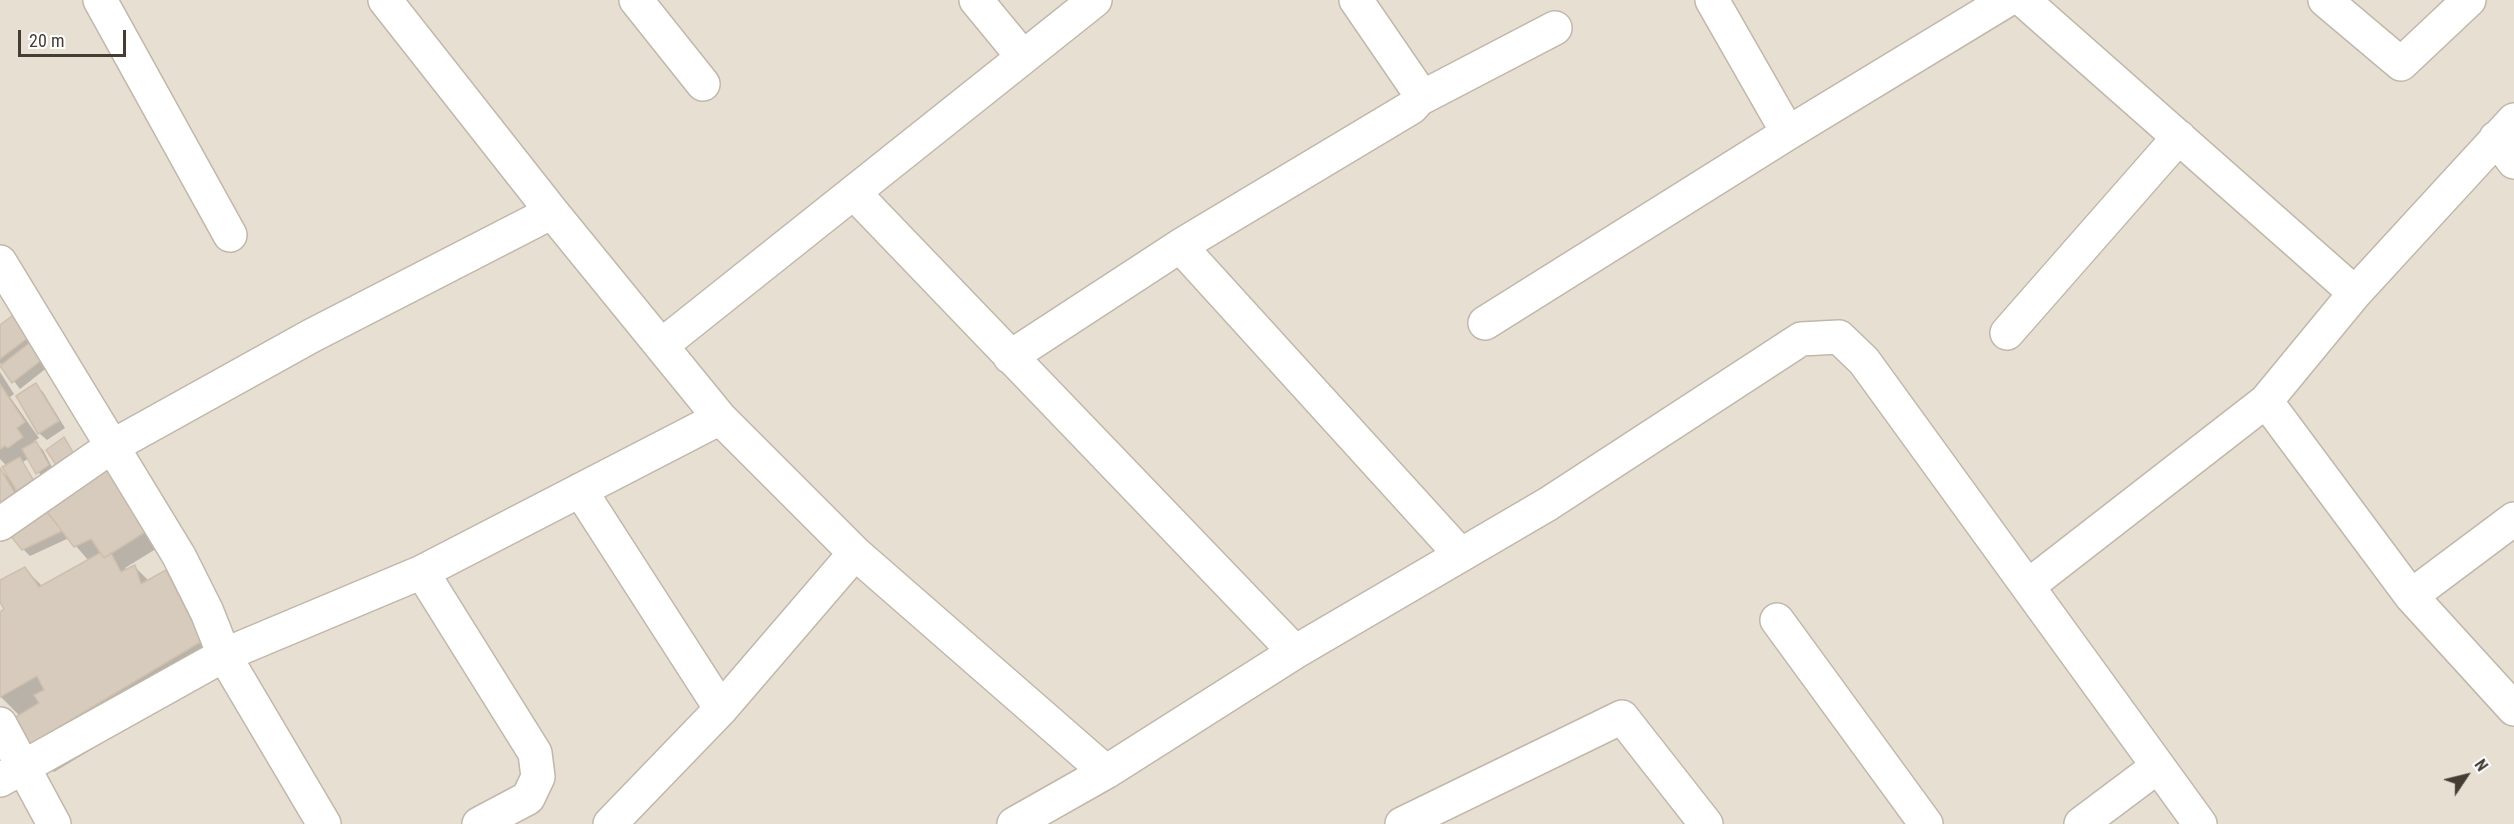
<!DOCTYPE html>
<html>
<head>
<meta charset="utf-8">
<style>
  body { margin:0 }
  #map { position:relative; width:2514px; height:824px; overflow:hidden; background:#f2ede4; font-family:"Roboto Condensed",sans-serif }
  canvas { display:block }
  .north { position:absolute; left:2436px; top:746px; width:60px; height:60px; -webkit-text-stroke:4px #fff; paint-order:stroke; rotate:55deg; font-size:16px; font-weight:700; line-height:24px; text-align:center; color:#453d34 }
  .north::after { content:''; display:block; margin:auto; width:21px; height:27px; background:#453d34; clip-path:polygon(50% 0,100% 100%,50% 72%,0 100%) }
  .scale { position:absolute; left:18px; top:30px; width:108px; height:27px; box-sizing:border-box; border:3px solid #453d34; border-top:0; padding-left:8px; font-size:18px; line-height:21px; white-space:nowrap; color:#453d34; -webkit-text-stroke:4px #fff; paint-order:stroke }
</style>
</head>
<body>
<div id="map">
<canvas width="2514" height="824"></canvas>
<div class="north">N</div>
<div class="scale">20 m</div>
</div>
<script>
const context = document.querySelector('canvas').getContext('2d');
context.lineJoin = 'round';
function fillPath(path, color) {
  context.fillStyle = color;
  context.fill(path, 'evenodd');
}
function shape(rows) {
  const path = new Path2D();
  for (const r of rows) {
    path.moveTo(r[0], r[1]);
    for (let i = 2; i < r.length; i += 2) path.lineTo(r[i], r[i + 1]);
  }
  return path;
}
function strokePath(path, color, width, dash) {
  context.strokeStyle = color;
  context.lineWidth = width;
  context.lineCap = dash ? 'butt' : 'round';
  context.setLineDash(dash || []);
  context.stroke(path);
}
const residential = shape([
  [0,0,2514,0,2514,824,0,824]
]);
const shadow = shape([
  [23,310,58,359,20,389,0,363,0,327],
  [0,372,14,394,10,397,39,438,34,441,43,450,55,473,44,480,29,458,23,462,39,488,25,497,13,485,22,503,5,514,0,469,10,479,7,466,0,459],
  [35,385,43,392,65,428,47,440,39,433],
  [110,466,167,542,125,568,127,571,135,567,149,581,165,572,192,598,227,668,54,772,28,746,20,716,0,696,0,614,6,610,0,599,0,582,24,568,43,587,89,561,69,538,30,556,23,549,48,514]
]);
const building = shape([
  [23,308,38,330,0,359,0,325,23,308],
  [41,334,52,352,12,383,0,366,41,334],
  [36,383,59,421,38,434,16,396,36,383],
  [0,384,25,422,17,428,23,437,8,448,5,446,0,449,0,384],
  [64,437,74,454,57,466,46,450,64,437],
  [36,441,49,465,36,474,22,449,36,441],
  [20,457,33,480,17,491,2,467,20,457],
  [110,464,153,527,104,558,91,539,74,547,40,502,110,464],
  [0,468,16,495,0,505,0,468],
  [43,507,62,531,22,550,6,530,43,507],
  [100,553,104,558,111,553,121,572,135,565,141,584,166,570,202,641,26,747,9,721,39,703,34,695,44,690,37,676,0,697,0,612,4,609,0,602,0,580,25,567,39,587,100,553]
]);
const minor = shape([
  [100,0,230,235],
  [385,0,552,212,720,418,855,553,1106,772],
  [636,0,703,84],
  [976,0,1023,57],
  [1356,0,1417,89,1419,99],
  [1712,0,1788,133],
  [2023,0,2355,293],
  [2325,0,2401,64,2469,0],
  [2496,138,2514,162],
  [854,193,1295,652],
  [1180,246,1461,555],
  [0,262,179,556,207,612,224,655,324,824],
  [1485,323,1788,133,2007,0],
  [2007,333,2179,137],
  [662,345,1095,0],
  [1010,357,1180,246,1412,107,1419,99,1555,28],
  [2266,401,2411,596,2514,709],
  [580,490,721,709],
  [0,524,111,447,311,336,552,212],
  [422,572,535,753,538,777,528,798,479,824],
  [2028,586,2266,401,2355,293,2514,120],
  [2411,596,2514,519],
  [1777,620,1926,824],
  [0,780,224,655,422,572,720,418],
  [610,824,721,709,855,553],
  [1014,824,1106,772,1295,652,1548,504,1801,339,1839,337,1864,361,2200,824],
  [1402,824,1622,717,1706,824],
  [2081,824,2157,767]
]);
const tertiary = shape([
  [0,724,54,824]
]);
fillPath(residential, '#e6dfd2');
fillPath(shadow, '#0003');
fillPath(building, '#d7cbbd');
strokePath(building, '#cfbfad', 1.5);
strokePath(minor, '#c1b7aa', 36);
strokePath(tertiary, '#c1b7aa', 36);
strokePath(minor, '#fff', 33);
strokePath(tertiary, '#fff', 33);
</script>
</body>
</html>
